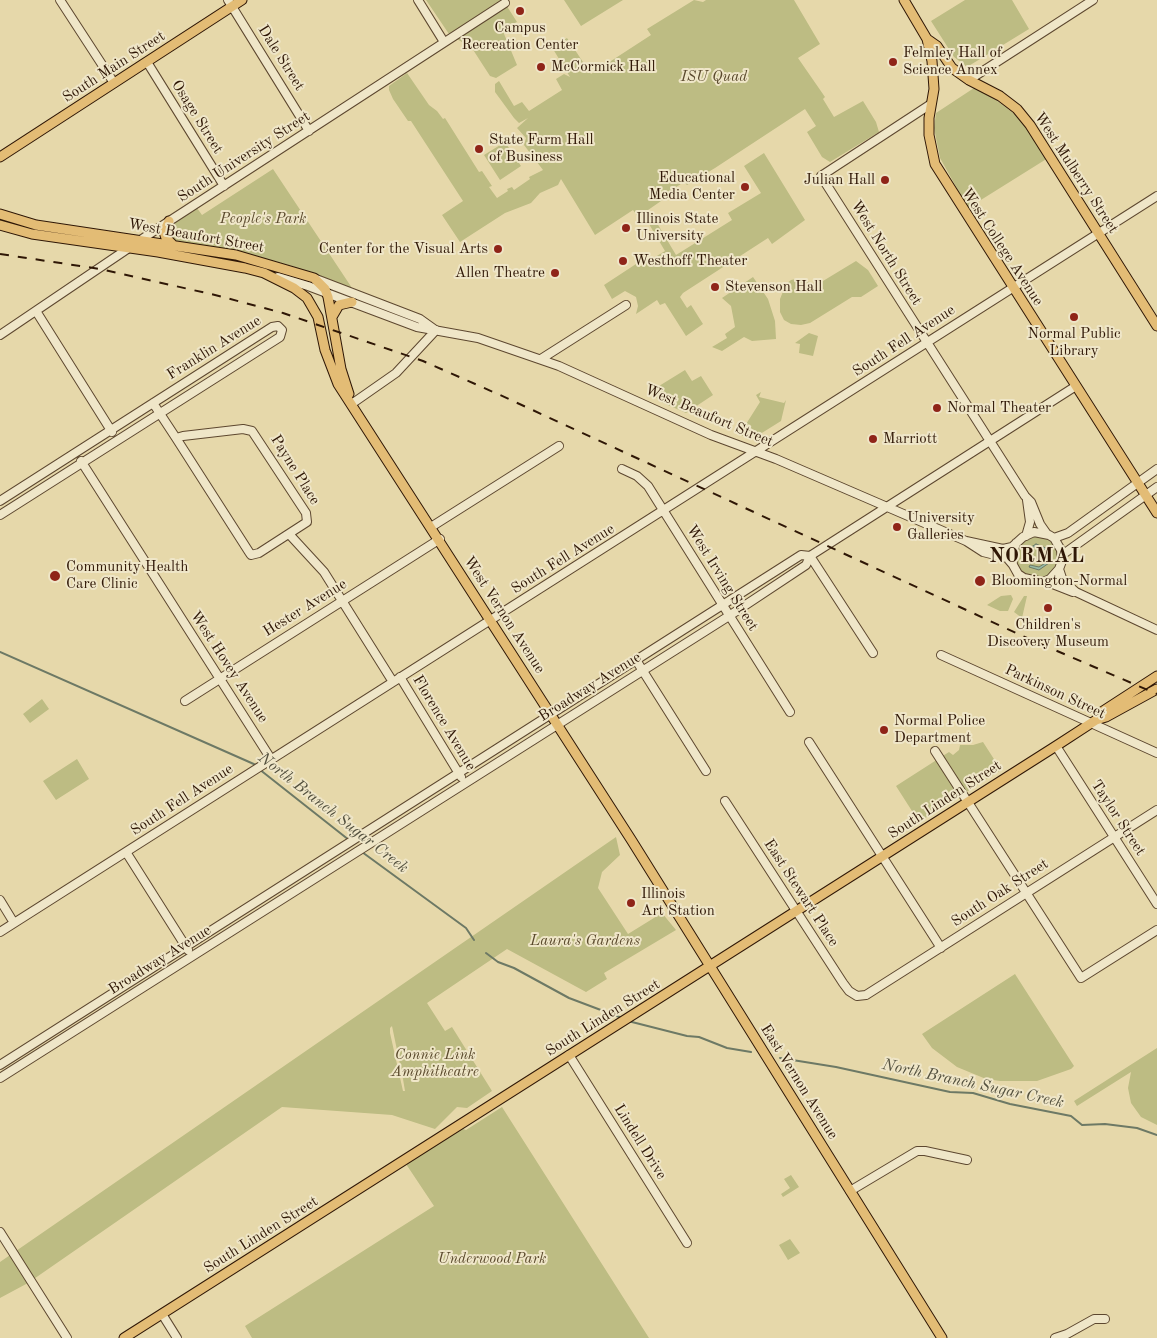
<!DOCTYPE html>
<html>
<head>
<meta charset="utf-8">
<style>
  body { margin:0 }
  canvas { display:block; background:#e6d8aa }
</style>
</head>
<body>
<canvas width="1157" height="1338"></canvas>
<script>
const context = document.querySelector('canvas').getContext('2d');
context.lineJoin = 'round';
function fillPath(path, color) {
  context.fillStyle = color;
  context.fill(path, 'evenodd');
}
function shape(rows) {
  const path = new Path2D();
  for (const r of rows) {
    if (r.length === 3) {
      path.moveTo(r[0] + r[2], r[1]);
      path.arc(r[0], r[1], r[2], 0, 2 * Math.PI);
      continue;
    }
    path.moveTo(r[0], r[1]);
    for (let i = 2; i < r.length; i += 2) path.lineTo(r[i], r[i + 1]);
  }
  return path;
}
function strokePath(path, color, width, dash) {
  context.strokeStyle = color;
  context.lineWidth = width;
  context.lineCap = dash ? 'butt' : 'round';
  context.setLineDash(dash || []);
  context.stroke(path);
}
function label(font, color, halo, rows, align = 'center') {
  context.font = font + ' "Old Standard TT",serif';
  context.lineWidth = 4;
  context.setLineDash([]);
  context.textBaseline = 'middle';
  context.strokeStyle = halo;
  context.fillStyle = color;
  for (const [text, x, y, turn = 0] of rows) {
    context.save();
    context.translate(x, y);
    context.rotate((+turn || 0) * Math.PI / 180);
    context.textAlign = isNaN(turn) ? turn : align;
    if (halo) context.strokeText(text, 0, 0);
    context.fillText(text, 0, 0);
    context.restore();
  }
}
const green = shape([
  [426,0,503,0,517,22,502,29,517,65,496,78,490,76,468,42,465,44,449,34],
  [564,0,623,0,581,26],
  [694,0,703,2,706,0,794,0,820,44,798,58,825,97,823,99,834,117,863,101,876,122,879,132,830,162,822,157,807,132,816,126,805,109,715,168,687,185,684,182,673,189,674,192,638,217,633,210,595,235,561,179,558,185,540,193,531,203,505,213,460,242,442,215,463,201,411,121,408,121,393,99,389,90,389,86,407,73,429,105,437,111,443,119,445,118,479,172,482,171,492,186,489,187,497,198,508,191,507,189,512,187,514,190,530,179,529,177,543,170,524,145,526,138,517,128,528,118,519,123,514,118,495,92,495,84,499,81,514,106,522,102,529,111,562,90,556,79,564,74,570,77,553,49,554,46,567,38,591,74,651,35,647,29],
  [965,0,1012,0,1029,29,967,67,954,57,931,21],
  [974,88,996,100,1021,119,1048,158,968,208,940,158,934,128,936,113],
  [505,142,521,166,500,180,484,155],
  [764,153,805,220,772,244,768,238,683,293,680,297,687,308,691,305,703,324,686,336,665,303,660,305,657,300,636,314,638,306,636,297,625,291,612,299,604,285,636,264,639,267,665,251,646,219,650,216,654,218,676,255,732,220,728,213,761,193,744,166],
  [273,169,352,288,292,266,242,252,176,242,170,238,168,229,170,226,197,208,202,215],
  [856,261,868,270,878,286,861,297,852,297,810,323,801,325,791,324,784,320,780,312,780,299,786,284,791,280,796,279,818,284],
  [753,277,768,299,775,321,776,339,752,341,744,337,722,351,712,347,727,338,725,334,735,327,731,306,722,298],
  [809,333,818,336,813,356,799,353,800,344,795,343],
  [685,370,692,381,701,376,713,395,686,413,661,402,654,395,659,386],
  [761,392,759,397,784,403,786,400,781,421,757,436,742,436,741,432,760,402,756,395],
  [1037,557,21],
  [1011,595,1013,599,1008,611,1000,611,987,605,1001,596],
  [1024,596,1027,596,1022,618,1014,612],
  [42,699,49,709,30,723,23,714],
  [983,742,1001,770,919,822,896,786,949,752,953,755,959,750,960,745,973,745],
  [77,759,89,779,56,800,43,781],
  [616,837,620,855,602,872,598,888,628,934,662,913,676,930,604,973,607,979,586,992,507,949,427,1003,445,1031,452,1027,492,1091,467,1108,457,1107,435,1129,392,1115,282,1107,28,1283,0,1298,0,1262],
  [392,1026,403,1079,405,1091,403,1091,390,1033,390,1028],
  [1015,974,1074,1066,1071,1069,1037,1081,1000,1081,986,1079,957,1067,932,1048,922,1034],
  [1157,1048,1157,1125,1141,1117,1131,1103,1128,1088,1131,1072,1077,1106,1074,1101],
  [502,1107,649,1338,252,1338,245,1326,434,1206,406,1164,463,1129,466,1130],
  [791,1175,799,1187,783,1197,781,1194,790,1188,784,1179],
  [790,1239,800,1253,788,1260,779,1245]
]);
const water = shape([
  [1036,544,1046,548,1050,555,1049,563,1039,570,1029,567,1030,565,1039,567,1047,562,1047,553,1043,548,1033,547,1027,554,1029,563,1026,559,1028,549,1036,544]
]);
const stream = shape([
  [0,652,256,765],
  [259,769,349,840],
  [362,852,466,928,474,940],
  [486,953,498,962,514,968,569,998,622,1018],
  [628,1021,687,1036,699,1037,727,1048,751,1052],
  [780,1058,836,1067,950,1092,973,1093,1010,1104,1071,1116,1082,1125,1105,1124,1137,1128,1157,1135]
]);
const minor = shape([
  [60,0,114,83],
  [228,0,309,131],
  [418,0,444,42],
  [147,62,224,186],
  [969,80,1093,0],
  [931,104,821,176,1025,496,1031,502,1040,524,1047,534],
  [278,277,308,286,417,327,478,338,559,366,711,435,776,459,966,541,1003,549,1012,547,1023,537,1034,532,1049,535,1054,538,1061,550,1062,561,1059,569,1050,579,1043,582,1024,578,1018,574,1013,565,1012,556,1016,543],
  [316,279,420,319,434,329],
  [36,311,112,432],
  [0,335,151,233,505,3],
  [541,359,626,305],
  [153,403,176,438,249,552,251,555,259,553,307,522,306,513,252,431,243,429,183,436,176,438],
  [353,403,396,373,436,330],
  [81,461,271,759],
  [622,469,637,476,648,486,790,712],
  [0,501,272,327,278,326,282,330,280,337,0,515],
  [431,527,559,446],
  [289,534,324,572,393,682],
  [1026,536,1030,522,1027,500],
  [1054,538,1068,533,1157,469],
  [966,541,983,552,1007,558,1013,565],
  [1062,555,1157,487],
  [810,556,873,653],
  [1059,569,1063,581,1076,592,1157,630],
  [1045,581,1073,592],
  [941,655,1157,753],
  [636,660,706,771],
  [400,677,461,777],
  [185,701,440,539],
  [809,742,941,948],
  [1056,746,1157,904],
  [935,751,1081,978,1157,930],
  [725,801,843,983,849,991,857,996,866,995,1157,810],
  [126,852,188,950],
  [0,900,14,923],
  [0,932,1157,196],
  [569,1055,687,1243],
  [0,1065,801,555,810,556,1076,386],
  [0,1078,729,616,806,565,810,556],
  [850,1191,917,1151,925,1151,967,1160],
  [0,1232,67,1338],
  [162,1314,177,1338],
  [1055,1338,1067,1334,1094,1319,1105,1319]
]);
const major = shape([
  [904,0,927,39,932,61,934,89,929,118,929,135,935,164,1157,513],
  [927,39,937,46,952,68,969,80,1000,96,1017,109,1030,125,1157,326],
  [0,157,242,0],
  [0,214,36,225,236,255,314,278,325,289,328,297,341,369,349,394],
  [169,221,164,232,166,238,173,245],
  [0,225,32,234,158,252,245,268,264,273,294,288,307,298,318,317,325,350,338,384,632,841,942,1338],
  [332,317,339,305,352,302],
  [1096,720,1106,717,1157,689],
  [124,1338,1056,746,1096,720,1103,711,1157,676]
]);
const rail = shape([
  [0,254,100,269,215,295,283,313,423,361,500,395,1027,638,1157,694]
]);
const markers = [
  [520,11,5,"#8f2418"],
  [893,62,5,"#8f2418"],
  [541,67,5,"#8f2418"],
  [479,149,5,"#8f2418"],
  [885,180,5,"#8f2418"],
  [745,187,5,"#8f2418"],
  [626,228,5,"#8f2418"],
  [498,249,5,"#8f2418"],
  [623,261,5,"#8f2418"],
  [555,273,5,"#8f2418"],
  [715,287,5,"#8f2418"],
  [1074,317,5,"#8f2418"],
  [937,408,5,"#8f2418"],
  [873,439,5,"#8f2418"],
  [897,527,5,"#8f2418"],
  [55,576,6,"#8f2418"],
  [980,581,6,"#8f2418"],
  [1048,608,5,"#8f2418"],
  [884,730,5,"#8f2418"],
  [631,903,5,"#8f2418"]
];
const poiNames = [
  ["Campus",520,28,"center"],
  ["Recreation Center",520,45,"center"],
  ["Felmley Hall of",903,53],
  ["Science Annex",903,70],
  ["McCormick Hall",551,67],
  ["State Farm Hall",489,140],
  ["of Business",489,157],
  ["Educational",735,178,"right"],
  ["Media Center",735,195,"right"],
  ["Julian Hall",875,180,"right"],
  ["Illinois State",636,219],
  ["University",636,236],
  ["Center for the Visual Arts",488,249,"right"],
  ["Westhoff Theater",633,261],
  ["Allen Theatre",545,273,"right"],
  ["Stevenson Hall",725,287],
  ["Normal Public",1074,334,"center"],
  ["Library",1074,351,"center"],
  ["Normal Theater",947,408],
  ["Marriott",883,439],
  ["University",907,518],
  ["Galleries",907,535],
  ["Community Health",66,567],
  ["Care Clinic",66,584],
  ["Bloomington-Normal",991,581],
  ["Children's",1048,625,"center"],
  ["Discovery Museum",1048,642,"center"],
  ["Normal Police",894,721],
  ["Department",894,738],
  ["Illinois",641,894],
  ["Art Station",641,911]
];
const streetNames = [
  ["Dale Street",281,58,58],
  ["South Main Street",114,67,-33],
  ["Osage Street",197,117,58],
  ["South University Street",244,157,-33],
  ["West Mulberry Street",1076,173,57],
  ["West Beaufort Street",196,236,10],
  ["West College Avenue",1002,247,57],
  ["West North Street",886,253,58],
  ["South Fell Avenue",904,341,-33],
  ["Franklin Avenue",214,348,-32],
  ["West Beaufort Street",709,416,23],
  ["Payne Place",295,470,58],
  ["South Fell Avenue",563,559,-32],
  ["West Irving Street",722,578,58],
  ["Hester Avenue",305,608,-32],
  ["West Vernon Avenue",504,615,57],
  ["West Hovey Avenue",229,667,57],
  ["Broadway Avenue",590,687,-32],
  ["Parkinson Street",1055,692,25],
  ["Florence Avenue",444,723,59],
  ["South Fell Avenue",182,800,-33],
  ["South Linden Street",945,800,-33],
  ["Taylor Street",1118,818,57],
  ["East Stewart Place",801,893,57],
  ["South Oak Street",1000,893,-33],
  ["Broadway Avenue",160,960,-32],
  ["South Linden Street",603,1018,-32],
  ["East Vernon Avenue",799,1082,58],
  ["Lindell Drive",640,1142,58],
  ["South Linden Street",261,1235,-32]
];
const parkNames = [
  ["ISU Quad",714,77],
  ["People's Park",263,219],
  ["Laura's Gardens",585,941],
  ["Connie Link",435,1055],
  ["Amphitheatre",435,1072],
  ["Underwood Park",492,1259]
];
const waterNames = [
  ["North Branch Sugar Creek",333,813,38],
  ["North Branch Sugar Creek",973,1084,12]
];
const districtNames = [
  ["NORMAL",1037,557]
];
fillPath(green, '#bdbc83');
fillPath(water, '#97baa5');
strokePath(water, '#6d7965', 1);
strokePath(stream, '#6d7965', 2);
strokePath(minor, '#5d472f', 10);
strokePath(major, '#2f1706', 11);
strokePath(minor, '#efe6c8', 8);
strokePath(major, '#e3bc75', 9);
strokePath(rail, '#2f1706', 2, [9, 9]);
for (const [x, y, r, color] of markers) {
  const dot = new Path2D();
  dot.arc(x, y, r, 0, 2 * Math.PI);
  context.fillStyle = color;
  context.fill(dot);
  strokePath(dot, '#efe6c8', 2);
}
label('15px', '#2f1706', '#efe6c8', poiNames, 'left');
label('15px', '#2f1706', '#efe6c8', streetNames);
label('italic 15px', '#5a492c', '#efe6c8', parkNames);
label('italic 16px', '#53503e', '#efe6c8', waterNames);
context.letterSpacing = '1px';
label('bold 20px', '#2f1706', '#efe6c8', districtNames);
context.letterSpacing = '0px';
</script>
</body>
</html>
